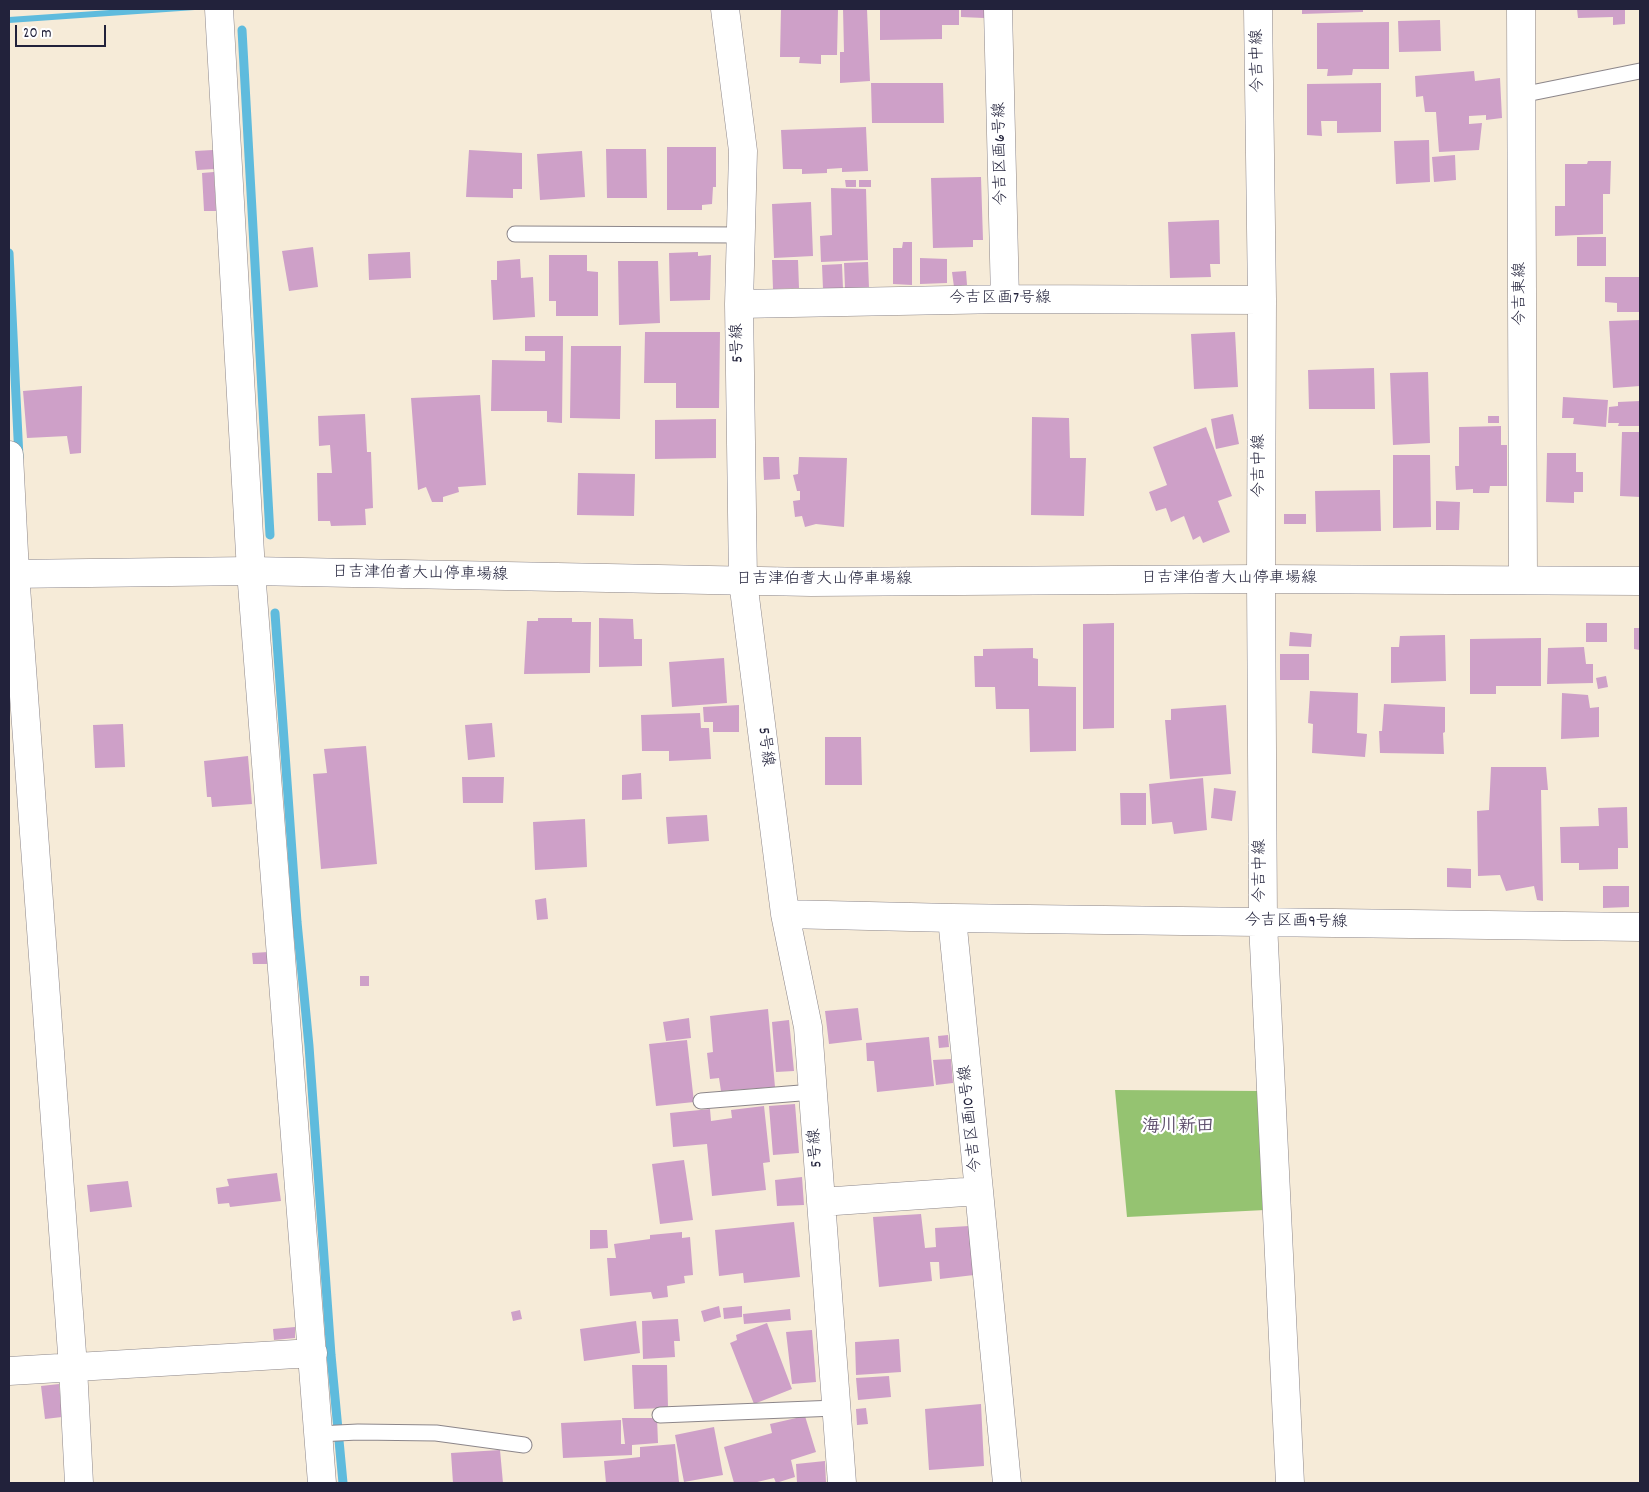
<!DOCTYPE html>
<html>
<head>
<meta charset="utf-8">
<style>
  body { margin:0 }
  #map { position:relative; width:1649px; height:1492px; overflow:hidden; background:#f6ebd8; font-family:Dekko,sans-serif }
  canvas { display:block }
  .frame { position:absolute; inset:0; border:10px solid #22223b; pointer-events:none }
  .scale { position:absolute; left:15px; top:25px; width:91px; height:22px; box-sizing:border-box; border:2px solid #22223b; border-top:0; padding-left:6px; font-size:15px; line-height:18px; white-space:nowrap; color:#22223b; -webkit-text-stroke:4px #fff; paint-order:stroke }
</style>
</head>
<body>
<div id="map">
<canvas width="1649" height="1492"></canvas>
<div class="frame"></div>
<div class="scale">20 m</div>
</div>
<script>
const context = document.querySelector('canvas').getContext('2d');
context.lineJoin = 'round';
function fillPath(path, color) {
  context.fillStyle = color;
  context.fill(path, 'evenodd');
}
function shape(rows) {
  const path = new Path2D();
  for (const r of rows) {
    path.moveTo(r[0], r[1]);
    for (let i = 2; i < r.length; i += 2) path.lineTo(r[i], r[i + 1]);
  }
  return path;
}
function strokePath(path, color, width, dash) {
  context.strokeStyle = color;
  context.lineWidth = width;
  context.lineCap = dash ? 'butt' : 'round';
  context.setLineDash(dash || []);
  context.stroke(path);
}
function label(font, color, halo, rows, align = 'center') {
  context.font = font + ' Dekko,"Klee One",sans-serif';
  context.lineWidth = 4.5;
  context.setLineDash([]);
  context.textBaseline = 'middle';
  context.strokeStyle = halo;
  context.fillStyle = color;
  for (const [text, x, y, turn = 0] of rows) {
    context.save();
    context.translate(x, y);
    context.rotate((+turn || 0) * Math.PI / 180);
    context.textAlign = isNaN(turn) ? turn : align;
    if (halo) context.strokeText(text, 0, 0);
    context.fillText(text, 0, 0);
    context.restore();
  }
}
const green = shape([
  [1115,1090,1259,1091,1265,1210,1127,1217]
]);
const water = shape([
  [124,9,209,9,9,23,9,17]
]);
const stream = shape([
  [242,30,270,535],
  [9,253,19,458],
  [275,613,297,922,309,1046,331,1355,343,1483]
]);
const building = shape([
  [781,9,838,9,837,55,821,55,821,64,799,63,800,57,780,57],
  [843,9,867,9,870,81,840,83,840,52,844,52],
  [880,9,959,9,959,25,942,25,942,39,880,40],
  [961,9,984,9,984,18,961,17],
  [1302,9,1363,9,1363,12,1302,14],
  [1577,9,1625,9,1625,24,1613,25,1613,17,1578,18],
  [1440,20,1441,51,1399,52,1398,21],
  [1389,22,1389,69,1353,69,1352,75,1327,76,1328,69,1317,69,1317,23],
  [1474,71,1475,81,1500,78,1502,118,1486,120,1486,115,1469,116,1469,124,1482,123,1479,150,1439,152,1436,112,1425,112,1423,96,1416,97,1415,76],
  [871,83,943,83,944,123,872,123],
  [1381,83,1381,132,1337,133,1337,121,1321,121,1322,136,1307,135,1307,84],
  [866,127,868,171,842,172,842,168,827,169,827,173,802,174,802,169,783,169,781,130],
  [1429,140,1430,182,1396,184,1394,141],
  [667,147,716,147,716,187,713,187,712,204,702,205,702,210,667,210],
  [606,149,646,149,647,198,607,198],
  [213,150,215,169,197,170,195,151],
  [469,150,522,153,522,189,513,189,513,198,466,197],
  [582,151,585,197,540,200,537,154],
  [1455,155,1456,180,1434,182,1432,157],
  [1588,161,1611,161,1610,194,1603,194,1603,234,1555,236,1555,206,1565,206,1565,164,1587,164],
  [214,172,216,211,204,211,202,173],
  [981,177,983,240,973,240,973,247,933,248,931,178],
  [845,180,856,180,856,187,846,187],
  [859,180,871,180,871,187,859,187],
  [831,188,866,189,868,260,821,262,820,236,832,235],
  [811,202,813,256,774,258,772,204],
  [1219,220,1220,264,1210,264,1211,277,1170,278,1168,222],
  [1577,237,1606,237,1606,266,1577,266],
  [903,242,912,242,912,285,893,284,893,248,902,248],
  [313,247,318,287,289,291,282,251],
  [410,252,411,278,369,280,368,254],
  [698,252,698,256,711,255,710,300,670,301,669,253],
  [549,255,587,255,587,271,598,272,598,316,556,316,556,301,549,301],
  [920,258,947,259,947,283,920,284],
  [520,259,521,278,533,277,535,317,493,320,491,280,497,280,497,261],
  [772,260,798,260,799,288,773,289],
  [618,261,658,261,660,323,619,325],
  [868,262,869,288,845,288,844,263],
  [842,264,843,289,823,289,822,265],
  [966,271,967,285,954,287,952,272],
  [1605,277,1640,277,1640,312,1617,312,1617,303,1605,302],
  [1640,320,1640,386,1613,388,1609,321],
  [645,332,720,332,719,408,676,408,676,383,644,383],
  [1235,332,1238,387,1194,389,1191,334],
  [525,336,563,336,562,423,547,422,547,411,491,411,492,360,545,361,545,351,525,351],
  [571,346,621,346,620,419,570,418],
  [1374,368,1375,409,1309,409,1308,370],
  [1428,372,1430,443,1393,445,1390,373],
  [82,386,81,453,70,454,67,436,27,438,23,391],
  [480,395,486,485,458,487,459,492,443,497,443,502,432,502,426,487,418,490,411,398],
  [1563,397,1608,400,1606,427,1573,424,1574,418,1562,418],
  [1640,401,1640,426,1618,426,1619,423,1608,423,1609,407,1618,406,1618,402],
  [365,414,367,452,371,452,373,508,365,509,366,525,331,526,330,521,318,521,317,473,332,473,330,445,319,446,318,416],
  [1233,414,1239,444,1216,449,1211,419],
  [1488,416,1499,416,1499,423,1488,423],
  [1032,417,1069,418,1070,458,1086,458,1084,516,1031,515],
  [716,419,716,458,655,459,655,420],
  [1501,426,1501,445,1507,445,1507,486,1490,486,1489,493,1473,493,1473,489,1456,490,1455,466,1459,466,1459,427],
  [1206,427,1232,496,1218,501,1230,532,1203,543,1200,536,1193,540,1184,516,1171,522,1166,508,1156,511,1149,492,1167,485,1153,447],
  [1622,432,1640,432,1640,497,1620,496],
  [1547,453,1576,453,1576,472,1583,472,1583,492,1574,492,1574,503,1546,502],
  [1393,455,1430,455,1431,527,1393,528],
  [763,457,779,457,780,479,764,480],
  [799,457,847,458,844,527,816,524,805,527,802,516,795,517,793,501,800,500,800,491,797,491,793,475,798,474],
  [578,473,635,474,634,516,577,515],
  [1380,490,1381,531,1316,532,1315,491],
  [1436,501,1460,502,1459,530,1436,530],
  [1284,514,1306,514,1306,524,1284,524],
  [538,618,572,618,572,622,591,622,590,673,524,674,527,621,538,621],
  [599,618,633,619,634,639,642,639,642,666,599,667],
  [1114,623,1114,728,1083,729,1083,624],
  [1586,623,1607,623,1607,642,1586,642],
  [1634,628,1640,628,1640,650,1634,649],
  [1290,632,1312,634,1311,647,1289,646],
  [1445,635,1446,681,1391,683,1391,647,1399,647,1400,636],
  [1541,638,1541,686,1496,686,1496,694,1470,694,1470,639],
  [1584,647,1586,664,1593,664,1593,683,1547,684,1548,648],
  [1033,648,1033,658,1038,659,1038,686,1076,687,1076,751,1030,752,1029,709,996,709,995,687,975,687,974,656,983,656,983,649],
  [1280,654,1309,654,1309,680,1280,680],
  [724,658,727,703,672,707,669,662],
  [1606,676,1608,687,1598,689,1596,678],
  [1310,691,1358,693,1357,733,1367,734,1365,757,1312,753,1313,724,1308,723],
  [1562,693,1588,695,1590,708,1599,707,1599,737,1561,739],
  [1384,704,1445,707,1445,732,1443,733,1444,754,1380,753,1379,731,1382,731],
  [739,705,739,732,713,732,713,722,704,722,703,707],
  [1226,705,1231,774,1170,779,1165,720,1171,720,1171,709],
  [700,713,701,728,709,728,711,759,669,761,669,751,642,751,641,715],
  [492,723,495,757,468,760,465,725],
  [123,724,125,767,95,768,93,725],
  [825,737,861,737,862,785,825,785],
  [366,746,377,864,321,869,313,774,327,773,324,749],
  [248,756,252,804,212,807,211,797,207,797,204,761],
  [1491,767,1546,767,1548,790,1541,790,1543,901,1537,900,1534,886,1506,891,1500,875,1478,876,1477,811,1489,810],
  [641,773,642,799,622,800,622,775],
  [462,777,504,777,503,803,463,803],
  [1203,778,1207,830,1174,834,1172,822,1152,824,1149,784],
  [1214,788,1236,791,1232,821,1211,818],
  [1120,793,1146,793,1146,825,1121,825],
  [1627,807,1628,848,1618,848,1618,869,1579,870,1579,863,1561,863,1560,827,1599,826,1598,808],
  [707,815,709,841,668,844,666,817],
  [585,819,587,867,535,870,533,822],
  [1447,868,1471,869,1471,888,1447,887],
  [1603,886,1629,886,1629,907,1603,908],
  [546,898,548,919,537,920,535,900],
  [268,952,269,964,253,964,252,953],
  [360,976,369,976,369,986,360,986],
  [858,1008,862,1040,829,1044,825,1011],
  [768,1009,775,1087,721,1091,719,1078,710,1079,707,1053,713,1052,710,1016],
  [689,1018,691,1038,666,1041,663,1022],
  [789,1020,794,1071,776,1072,772,1022],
  [948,1035,949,1047,939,1048,938,1036],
  [929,1037,934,1086,877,1092,874,1061,867,1061,866,1043],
  [687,1040,694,1102,656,1106,649,1044],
  [951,1059,953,1083,936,1085,933,1060],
  [795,1104,799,1153,773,1155,769,1106],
  [764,1106,770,1162,763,1163,766,1190,712,1196,707,1144,673,1147,670,1113,710,1109,711,1121,732,1118,731,1110],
  [684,1160,693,1220,660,1224,652,1164],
  [277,1173,281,1201,230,1207,229,1203,218,1204,216,1188,229,1186,227,1179],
  [802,1177,804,1205,777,1206,775,1180],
  [128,1181,132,1207,90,1212,87,1185],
  [921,1214,925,1248,936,1247,935,1228,969,1226,974,1275,940,1279,939,1262,930,1262,932,1281,879,1287,873,1217],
  [794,1222,800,1277,744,1283,743,1273,719,1276,715,1230],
  [590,1230,607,1230,608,1248,590,1249],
  [682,1232,682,1238,690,1237,693,1275,684,1276,685,1283,667,1286,668,1297,653,1299,651,1292,610,1296,607,1258,616,1258,614,1244,650,1239,650,1235],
  [719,1306,721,1317,704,1322,701,1311],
  [742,1306,742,1317,724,1319,723,1308],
  [790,1309,791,1320,744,1324,743,1314],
  [520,1310,522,1319,513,1321,511,1312],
  [678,1319,680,1341,674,1341,675,1357,643,1359,642,1321],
  [636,1321,640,1353,584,1361,580,1329],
  [767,1323,792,1389,754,1404,730,1343,737,1340,736,1335],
  [295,1327,295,1338,274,1340,273,1329],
  [812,1330,816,1382,792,1384,786,1332],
  [899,1339,901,1372,856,1375,855,1342],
  [632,1365,667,1365,668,1408,634,1409],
  [889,1376,891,1397,858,1400,856,1378],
  [59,1384,62,1417,45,1419,41,1386],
  [981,1404,984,1466,929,1470,925,1409],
  [866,1408,868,1424,857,1425,856,1409],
  [805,1416,816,1452,791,1460,795,1477,776,1483,774,1478,753,1483,734,1483,724,1447,772,1433,770,1424],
  [622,1418,657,1418,658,1443,632,1445,632,1455,563,1458,561,1423,621,1420,621,1444,625,1444],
  [714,1427,723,1475,684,1482,675,1435],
  [675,1444,679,1482,606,1483,604,1461,640,1457,640,1447],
  [500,1450,503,1483,453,1483,451,1453],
  [825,1461,826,1483,797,1483,796,1464]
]);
const lane = shape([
  [1521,95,1640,71],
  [515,234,740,235],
  [701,1101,813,1092],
  [660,1415,836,1408],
  [318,1434,358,1432,436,1433,524,1445]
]);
const street = shape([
  [219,9,251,571,322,1483],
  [725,9,743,151,739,304,743,581,785,914,808,1027,842,1483],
  [998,9,1005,299],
  [1258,9,1262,300,1261,579,1263,923,1290,1483],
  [1521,9,1523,580],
  [739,304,1005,299,1262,300],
  [9,455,15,573,73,1367,79,1483],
  [785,914,952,918,1640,927],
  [979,1191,1007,1483],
  [821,1202,979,1191,952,918],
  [9,1371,313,1353]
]);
const secondary = shape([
  [9,574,251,571,811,582,1261,579,1640,581]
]);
const streetNames = [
  ["今吉中線",1259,61,-91],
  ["今吉区画6号線",1002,154,-91],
  ["今吉東線",1522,294,-90],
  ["今吉区画7号線",1000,300],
  ["5号線",739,343,-91],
  ["今吉中線",1261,466,-90],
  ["日吉津伯耆大山停車場線",420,575,1],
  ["日吉津伯耆大山停車場線",1229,580],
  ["日吉津伯耆大山停車場線",824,581],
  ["5号線",764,747,83],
  ["今吉中線",1262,871,-90],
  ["今吉区画9号線",1296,923,1],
  ["今吉区画10号線",972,1119,-96],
  ["5号線",817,1148,-94]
];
const neighbourhoodNames = [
  ["海川新田",1178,1129]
];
fillPath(green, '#95c371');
fillPath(water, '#5fbbdd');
strokePath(stream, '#5fbbdd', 9);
fillPath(building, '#cea0c8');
strokePath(lane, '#8c868a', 17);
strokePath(street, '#8c868a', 29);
strokePath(secondary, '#8c868a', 29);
strokePath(lane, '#fff', 15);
strokePath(street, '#fff', 28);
strokePath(secondary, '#fff', 28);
label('16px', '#22223b', '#fff', streetNames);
label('bold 18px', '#5e4e6c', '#fff', neighbourhoodNames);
</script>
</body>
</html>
